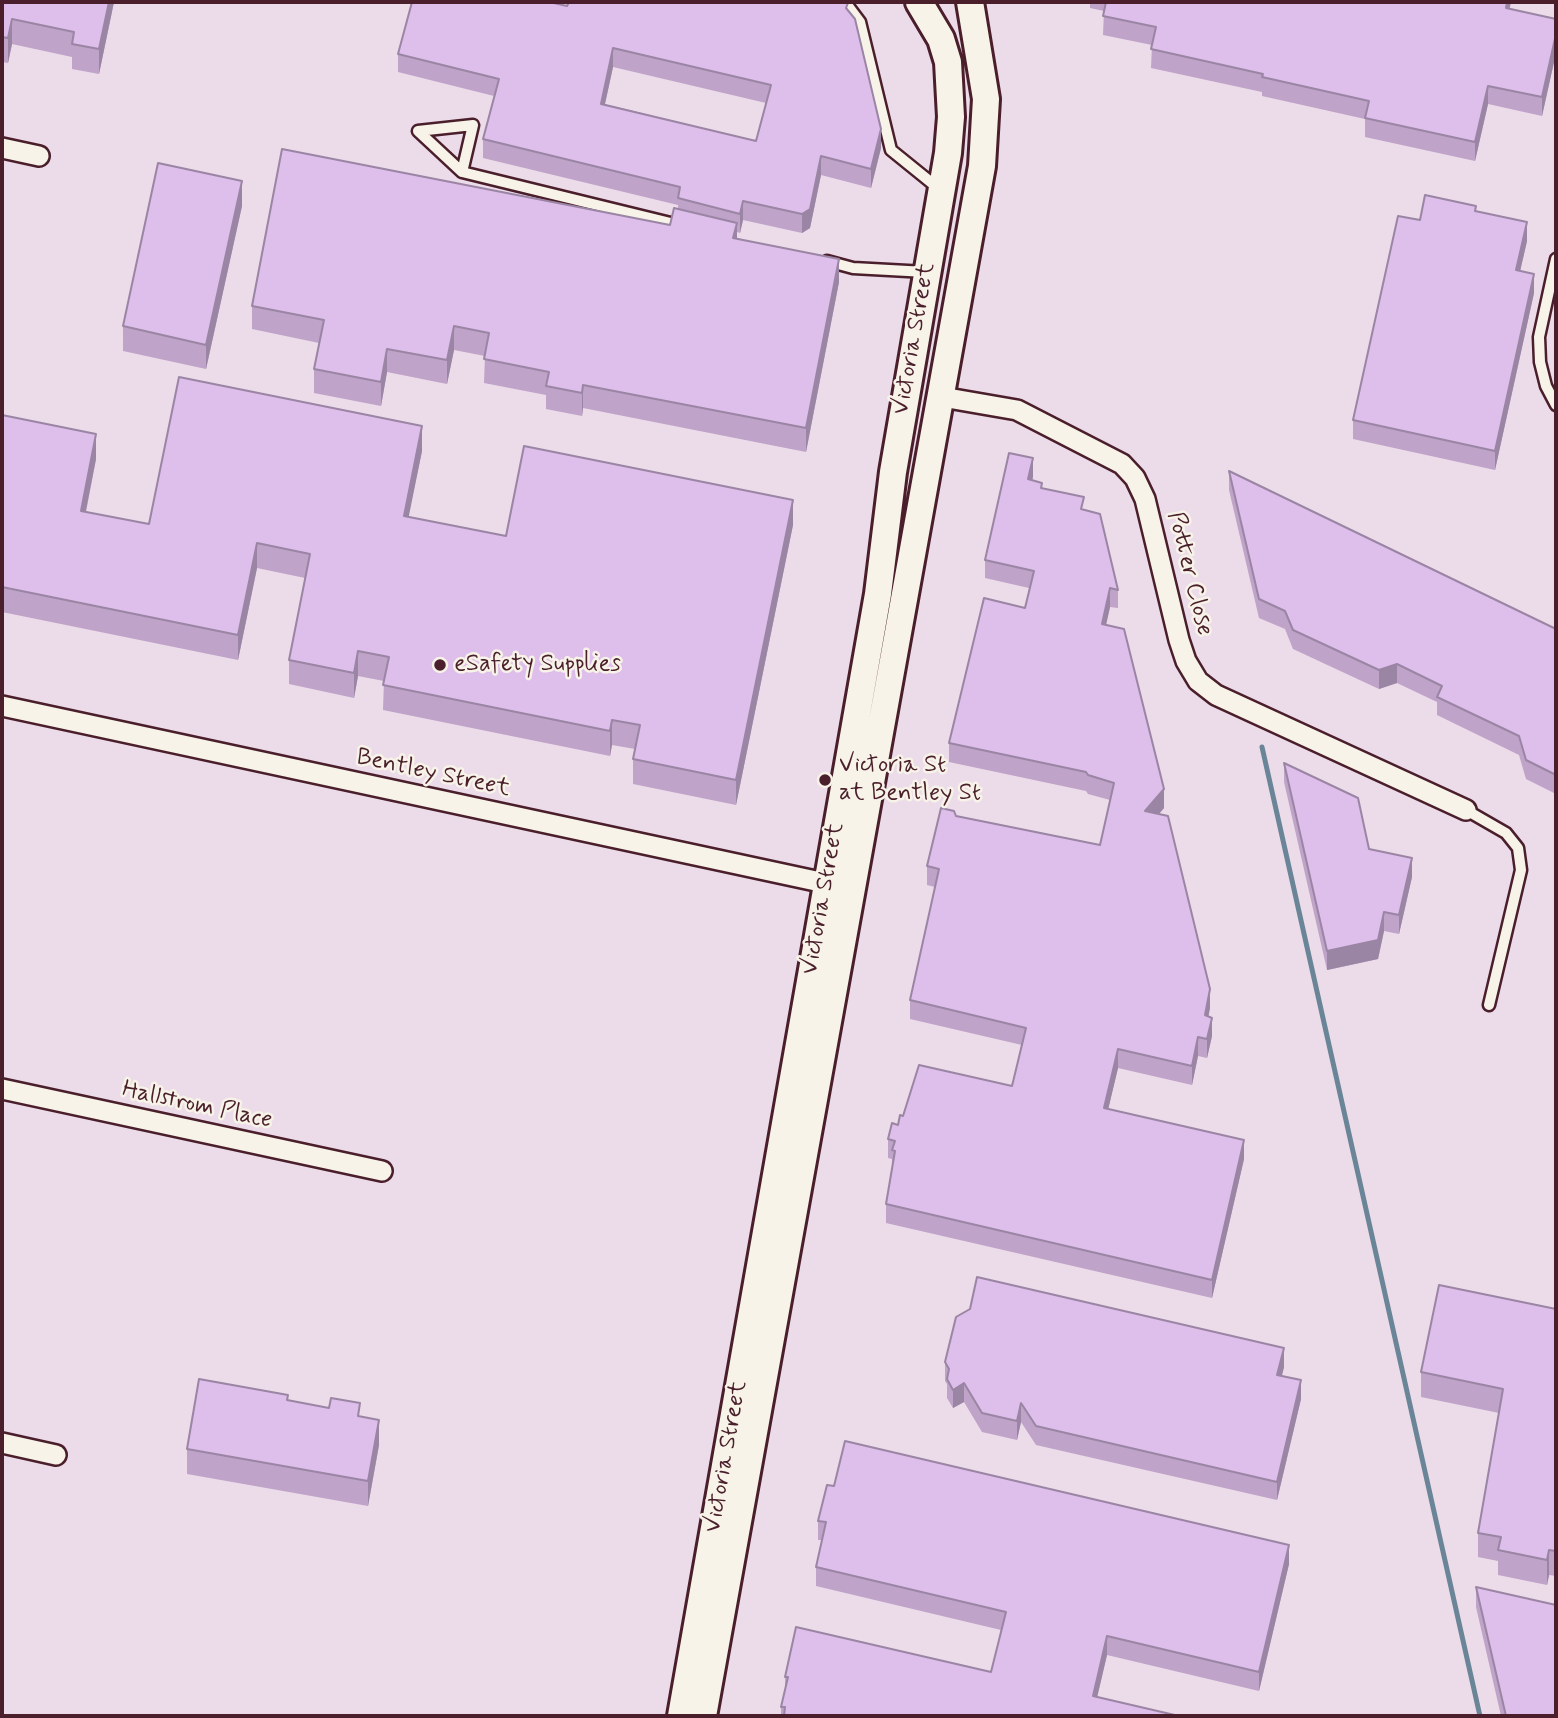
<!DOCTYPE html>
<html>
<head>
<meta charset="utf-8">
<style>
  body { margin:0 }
  #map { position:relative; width:1558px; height:1718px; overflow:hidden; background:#f2e8e8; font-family:Mynerve,sans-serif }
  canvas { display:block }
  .frame { position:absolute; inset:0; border:4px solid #4a1f2b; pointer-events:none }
</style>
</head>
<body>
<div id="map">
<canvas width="1558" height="1718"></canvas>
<div class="frame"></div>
</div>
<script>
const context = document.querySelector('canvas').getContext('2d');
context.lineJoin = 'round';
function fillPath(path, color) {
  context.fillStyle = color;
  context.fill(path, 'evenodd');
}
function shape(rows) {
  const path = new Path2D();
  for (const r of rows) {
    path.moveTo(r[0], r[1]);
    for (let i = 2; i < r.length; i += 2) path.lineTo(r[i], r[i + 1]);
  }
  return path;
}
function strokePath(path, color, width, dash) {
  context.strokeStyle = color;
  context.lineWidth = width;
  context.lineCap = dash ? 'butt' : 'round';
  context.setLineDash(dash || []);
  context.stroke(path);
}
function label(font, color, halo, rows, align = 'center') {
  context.font = font + ' Mynerve,sans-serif';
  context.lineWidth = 5;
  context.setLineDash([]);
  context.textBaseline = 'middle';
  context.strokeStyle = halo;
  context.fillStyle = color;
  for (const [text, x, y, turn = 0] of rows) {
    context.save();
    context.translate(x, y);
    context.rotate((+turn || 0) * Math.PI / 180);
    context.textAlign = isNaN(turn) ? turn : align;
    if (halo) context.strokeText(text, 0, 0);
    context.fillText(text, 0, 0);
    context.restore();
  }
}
const built = shape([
  [2,2,1556,2,1556,1716,2,1716]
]);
const stream = shape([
  [1262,747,1480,1716]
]);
const lane = shape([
  [845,2,860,22,891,150,938,188],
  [462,172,418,131,473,125,462,172,683,226],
  [1556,259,1539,337,1540,362,1546,386,1556,405],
  [827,261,853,268,926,272],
  [1466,810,1506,833,1518,848,1521,870,1489,1005]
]);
const street = shape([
  [2,148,39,156],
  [942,397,1017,410,1122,464,1135,478,1145,499,1179,640,1186,661,1198,681,1216,695,1466,810],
  [2,706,839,886],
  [2,1089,382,1171],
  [2,1443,56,1455]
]);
const secondary = shape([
  [681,1716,878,594,893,472,948,153,951,117,948,62,941,39,919,2],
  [703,1716,982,166,986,99,970,2]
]);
const wall = shape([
  [2,2,114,2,99,74,72,69,72,57,12,44,8,63,2,62],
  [1090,2,1511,2,1509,8,1556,19,1556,53,1542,116,1488,104,1475,161,1365,137,1365,119,1262,96,1262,92,1151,68,1152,45,1103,35,1104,11,1090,8],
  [624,3,848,10,881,148,871,188,821,175,810,228,802,233,743,220,740,233,737,232,737,238,839,282,806,452,583,408,582,416,546,409,546,395,484,383,485,356,454,350,447,384,387,372,381,406,314,393,314,369,319,343,252,329,252,306,670,225,678,209,678,205,483,158,483,139,494,96,398,72,398,54,567,6],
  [613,67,766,103,756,141,605,104],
  [242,206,206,369,123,351,123,326],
  [1476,211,1527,241,1520,271,1534,293,1495,470,1353,439,1353,420,1420,220],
  [2,415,96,459,86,512,149,524,422,451,408,517,506,536,793,525,736,805,633,784,633,759,635,749,612,745,610,756,383,710,384,681,358,676,354,698,289,684,289,660,305,578,257,568,238,660,2,612],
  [1229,471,1556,629,1556,794,1526,779,1519,755,1437,715,1437,702,1397,683,1379,689,1293,649,1285,629,1259,618,1229,490],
  [1033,477,1032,480,1042,488,1084,510,1118,590,1118,608,1110,607,1106,625,1164,808,1159,814,1210,1008,1208,1016,1212,1036,1207,1058,1198,1056,1192,1085,1118,1068,1108,1109,1244,1159,1212,1298,886,1223,886,1204,892,1169,892,1159,888,1158,888,1139,903,1116,1012,1086,1022,1045,910,1019,910,1000,935,887,927,885,927,866,956,816,1100,845,1110,800,1088,794,1086,791,949,762,949,743,1025,608,1029,588,985,578,985,560],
  [1284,763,1369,849,1412,877,1399,934,1384,931,1378,959,1327,970,1284,782],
  [1556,1309,1556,1576,1549,1575,1547,1585,1498,1575,1498,1561,1478,1557,1478,1533,1499,1413,1421,1397,1421,1372],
  [945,1362,1284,1367,1282,1376,1301,1399,1277,1500,1036,1445,1021,1422,1017,1440,982,1432,964,1402,953,1408,947,1398,947,1384,945,1381],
  [288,1400,360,1416,379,1445,368,1506,187,1474,187,1449],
  [818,1521,1289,1564,1259,1691,1107,1655,1097,1697,1179,1716,781,1716,781,1707,785,1690,785,1677,991,1672,1001,1630,816,1586,816,1567,822,1540,818,1540],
  [1476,1587,1556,1716,1501,1716,1476,1607]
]);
const shadedWall = shape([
  [109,2,114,2,99,74,99,49],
  [1507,2,1511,2,1506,26,1506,8],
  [12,19,12,44,8,63,8,38],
  [1556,34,1556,53,1542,116,1542,97],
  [613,48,613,67,601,122,601,104],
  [1488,86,1488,104,1475,161,1475,142],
  [881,129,881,148,871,188,871,169],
  [821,156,821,175,810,228,802,233,802,214],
  [242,181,242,206,206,369,206,345],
  [743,201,743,220,740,233,740,214],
  [1527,222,1527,241,1516,289,1516,270],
  [737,223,737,247,733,238],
  [839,259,839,282,806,452,806,428],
  [1534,274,1534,293,1495,470,1495,451],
  [454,326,454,350,447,384,447,360],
  [387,349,387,372,381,406,381,382],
  [583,385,583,408,582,416,582,393],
  [422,426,422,451,404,540,404,516],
  [96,434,96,459,81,535,81,511],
  [1033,458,1033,477,1028,498,1028,479],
  [793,500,793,525,736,805,736,780],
  [257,543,257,568,238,660,238,635],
  [1110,588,1110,607,1102,643,1102,624],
  [358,651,358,676,354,698,354,673],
  [1397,664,1397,683,1379,689,1379,670],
  [612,720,612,745,610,756,610,731],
  [1164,789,1164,808,1145,830,1145,811],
  [1412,858,1412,877,1399,934,1399,915],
  [1384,912,1384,931,1378,959,1327,970,1327,951],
  [1210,989,1210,1008,1205,1034,1205,1015],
  [1212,1018,1212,1036,1207,1058,1207,1039],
  [1198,1037,1198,1056,1192,1085,1192,1066],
  [1118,1049,1118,1068,1104,1127,1104,1108],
  [1244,1140,1244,1159,1212,1298,1212,1280],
  [1284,1348,1284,1367,1277,1394,1277,1375],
  [1301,1380,1301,1399,1277,1500,1277,1482],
  [964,1383,964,1402,953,1408,953,1390],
  [1021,1403,1021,1422,1017,1440,1017,1421],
  [379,1420,379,1445,368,1506,368,1481],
  [1289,1545,1289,1564,1259,1691,1259,1672],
  [1549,1550,1549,1575,1547,1585,1547,1560],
  [1107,1636,1107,1655,1093,1715,1093,1696]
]);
const building = shape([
  [2,2,109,2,99,49,72,44,74,32,12,19,8,38,2,37,2,2],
  [412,2,549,2,567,6,569,2,847,2,848,3,846,8,855,19,881,129,871,169,821,156,810,209,802,214,743,201,740,214,678,198,680,187,483,139,499,79,398,54,412,2],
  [613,48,771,85,756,141,601,104,613,48],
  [1106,2,1507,2,1506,8,1556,19,1556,34,1542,97,1488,86,1475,142,1365,118,1369,101,1262,77,1263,74,1151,49,1156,27,1103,16,1106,2],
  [282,149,670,225,674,208,737,223,733,238,839,259,806,428,583,385,582,393,546,386,549,372,484,359,489,333,454,326,447,360,387,349,381,382,314,369,324,320,252,306,282,149],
  [158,163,242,181,206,345,123,326,158,163],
  [1425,195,1476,206,1475,211,1527,222,1516,270,1534,274,1495,451,1353,420,1398,216,1420,220,1425,195],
  [179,377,422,426,404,516,506,536,524,446,793,500,736,780,633,759,640,725,612,720,610,731,383,685,389,657,358,651,354,673,289,660,310,554,257,543,238,635,2,587,2,415,96,434,81,511,149,524,179,377],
  [1009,453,1033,458,1028,479,1042,483,1041,488,1084,497,1081,509,1100,514,1118,590,1110,588,1102,624,1124,629,1164,789,1145,811,1168,816,1210,989,1205,1015,1212,1018,1207,1039,1198,1037,1192,1066,1118,1049,1104,1108,1244,1140,1212,1280,886,1204,895,1151,892,1150,895,1141,888,1139,892,1123,898,1125,900,1115,903,1116,919,1065,1012,1086,1026,1028,910,1000,939,869,927,866,941,808,954,811,956,816,1100,845,1114,783,1088,775,1086,772,949,743,984,598,1025,608,1034,571,985,560,1009,453],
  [1229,471,1556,629,1556,775,1526,760,1519,736,1437,697,1442,686,1397,664,1379,670,1293,630,1285,611,1259,599,1229,471],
  [1284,763,1358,798,1369,849,1412,858,1399,915,1384,912,1378,940,1327,951,1284,763],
  [977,1277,1284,1348,1277,1375,1301,1380,1277,1482,1036,1426,1021,1403,1017,1421,982,1413,964,1383,953,1390,947,1379,949,1369,945,1362,956,1317,970,1309,977,1277],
  [1439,1285,1556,1309,1556,1551,1549,1550,1547,1560,1498,1550,1501,1537,1478,1533,1503,1389,1421,1372,1439,1285],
  [199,1379,288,1395,287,1400,329,1408,331,1398,360,1403,358,1416,379,1420,368,1481,187,1449,199,1379],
  [845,1441,1289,1545,1259,1672,1107,1636,1093,1696,1179,1716,784,1716,785,1707,781,1707,788,1677,785,1677,796,1627,991,1672,1006,1612,816,1567,826,1522,818,1521,827,1485,834,1486,845,1441],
  [1476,1587,1556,1605,1556,1716,1506,1716,1476,1587]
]);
const markers = [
  [440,665,7,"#4a1f2b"],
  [825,780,7,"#4a1f2b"]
];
const streetNames = [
  ["Victoria Street",915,339,-80],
  ["Potter Close",1189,574,76],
  ["Bentley Street",433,774,12],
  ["Victoria Street",824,899,-80],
  ["Hallstrom Place",197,1106,12],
  ["Victoria Street",727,1457,-80]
];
const poiNames = [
  ["eSafety Supplies",454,665],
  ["Victoria St",839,766],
  ["at Bentley St",839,794]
];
fillPath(built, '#ecdbe9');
strokePath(stream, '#6a8597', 5);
strokePath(lane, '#4a1f2b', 15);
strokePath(street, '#4a1f2b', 24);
strokePath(secondary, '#4a1f2b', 32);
strokePath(lane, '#f7f3e8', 10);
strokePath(street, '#f7f3e8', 19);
strokePath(secondary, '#f7f3e8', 26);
fillPath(wall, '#bfa3c9');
fillPath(shadedWall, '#9b85a4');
fillPath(building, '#debeea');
strokePath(building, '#9b85a4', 2);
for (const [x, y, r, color] of markers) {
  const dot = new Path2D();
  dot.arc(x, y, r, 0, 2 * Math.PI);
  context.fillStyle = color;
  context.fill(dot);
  strokePath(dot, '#f7f3e8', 2.5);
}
label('24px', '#4a1f2b', '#f7f3e8', streetNames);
label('24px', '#4a1f2b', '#f7f3e8', poiNames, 'left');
</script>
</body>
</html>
